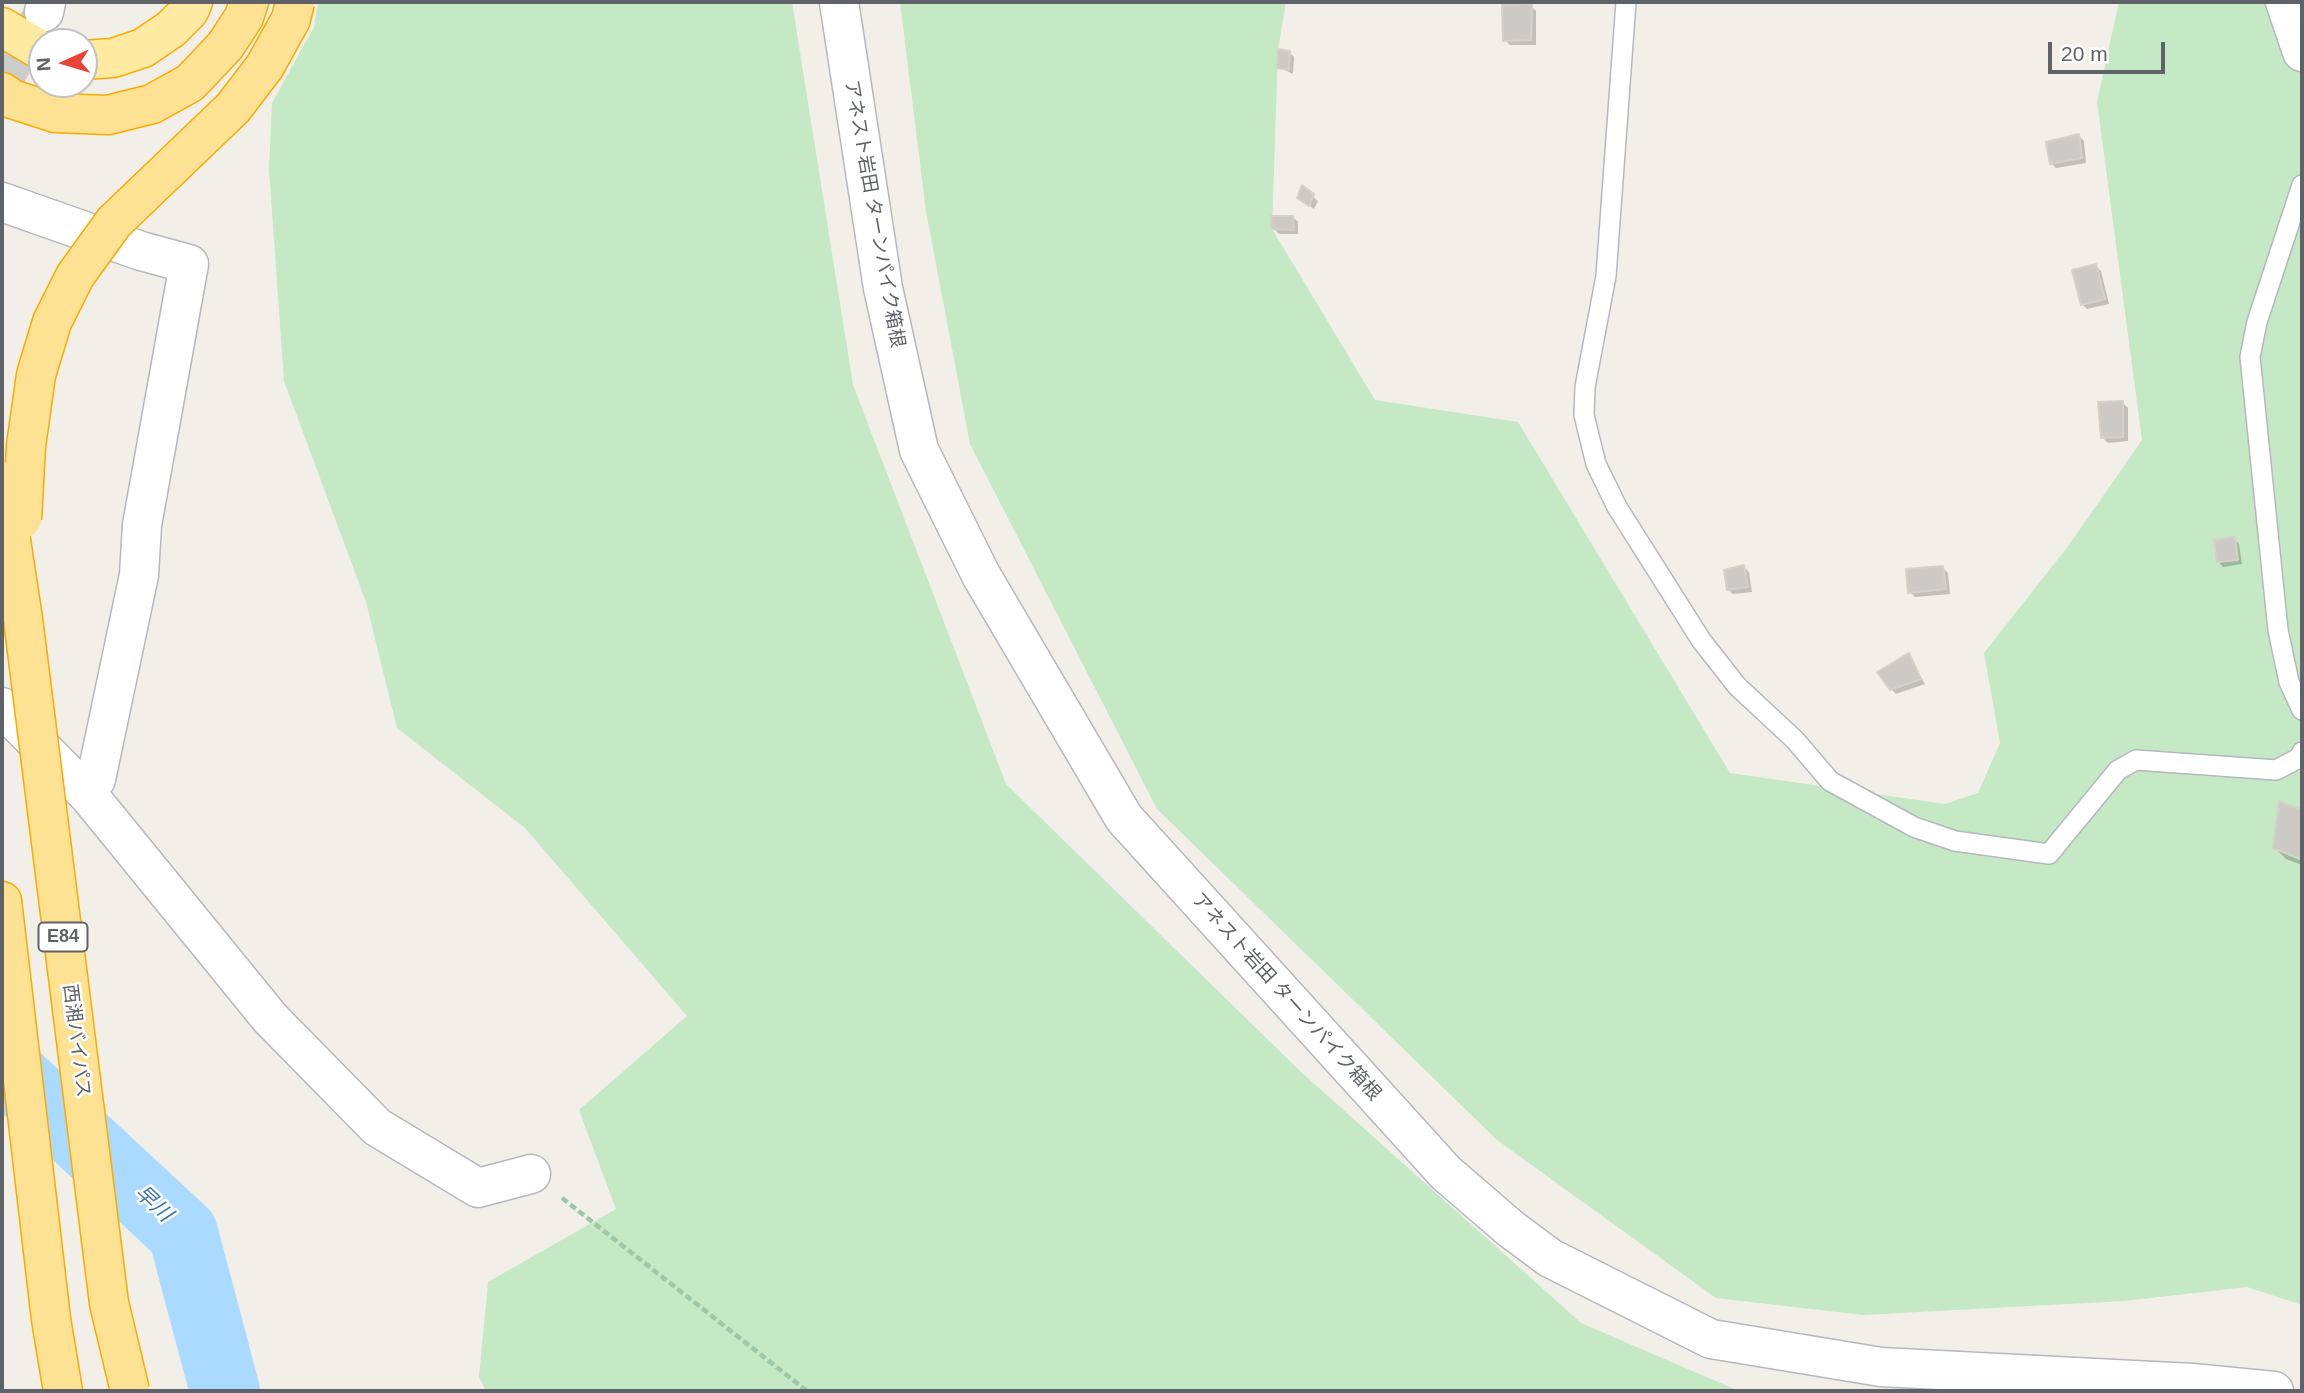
<!DOCTYPE html>
<html>
<head>
<meta charset="utf-8">
<style>
  body { margin:0 }
  #map { position:relative; width:2304px; height:1393px; overflow:hidden; background:#f1efe8; font-family:Arial,sans-serif }
  canvas { display:block }
  .frame { position:absolute; inset:0; border:4px solid #5f6368; pointer-events:none }
  .north { position:absolute; left:28px; top:28px; width:70px; height:70px; box-sizing:border-box; background:#fff; border:2px solid #bfc1c3; border-radius:50%; rotate:266deg; font-size:19px; font-weight:700; line-height:28px; text-align:center; color:#5f6368 }
  .north::after { content:''; display:block; margin:auto; width:24px; height:32px; background:#ea4335; clip-path:polygon(50% 0,100% 100%,50% 72%,0 100%) }
  .scale { position:absolute; left:2048px; top:42px; width:117px; height:32px; box-sizing:border-box; border:4px solid #5f6368; border-top:0; padding-left:9px; font-size:21px; line-height:24px; white-space:nowrap; color:#5f6368; -webkit-text-stroke:5px #fff; paint-order:stroke }
</style>
</head>
<body>
<div id="map">
<canvas width="2304" height="1393"></canvas>
<div class="frame"></div>
<div class="north">N</div>
<div class="scale">20 m</div>
</div>
<script>
const context = document.querySelector('canvas').getContext('2d');
context.lineJoin = 'round';
function fillPath(path, color) {
  context.fillStyle = color;
  context.fill(path, 'evenodd');
}
function shape(rows) {
  const path = new Path2D();
  for (const r of rows) {
    path.moveTo(r[0], r[1]);
    for (let i = 2; i < r.length; i += 2) path.lineTo(r[i], r[i + 1]);
  }
  return path;
}
function strokePath(path, color, width, dash) {
  context.strokeStyle = color;
  context.lineWidth = width;
  context.lineCap = dash ? 'butt' : 'round';
  context.setLineDash(dash || []);
  context.stroke(path);
}
function label(font, color, halo, rows, align = 'center') {
  context.font = font + ' Arial,"Noto Sans JP",sans-serif';
  context.lineWidth = 5;
  context.setLineDash([]);
  context.textBaseline = 'middle';
  context.strokeStyle = halo;
  context.fillStyle = color;
  for (const [text, x, y, turn = 0] of rows) {
    context.save();
    context.translate(x, y);
    context.rotate((+turn || 0) * Math.PI / 180);
    context.textAlign = isNaN(turn) ? turn : align;
    if (halo) context.strokeText(text, 0, 0);
    context.fillText(text, 0, 0);
    context.restore();
  }
}
const green = shape([
  [318,2,792,2,853,385,1006,784,1300,1071,1581,1323,1739,1391,486,1391,479,1377,488,1282,616,1209,579,1110,687,1016,525,828,397,728,366,602,284,381,269,169,272,103,314,27],
  [900,2,1286,2,1278,49,1272,229,1375,400,1518,422,1730,773,1945,804,1978,793,2000,743,1984,653,2069,545,2142,440,2097,102,2119,2,2302,2,2302,1305,2247,1287,2124,1301,1863,1315,1716,1298,1497,1140,1157,809,970,444,926,211]
]);
const shadow = shape([
  [1531,6,1536,11,1536,45,1510,45,1505,40],
  [1289,52,1294,57,1293,74,1279,67],
  [2079,136,2084,141,2086,163,2056,168,2051,163],
  [1312,196,1318,201,1314,209,1305,202],
  [1293,217,1298,222,1298,234,1279,234,1274,229],
  [2096,266,2101,271,2109,304,2087,309,2082,304],
  [2123,403,2128,408,2128,441,2108,443,2103,438],
  [2234,539,2239,544,2242,564,2223,567,2218,561],
  [1744,567,1749,572,1752,592,1733,594,1728,589],
  [1943,568,1948,573,1950,594,1915,597,1910,592],
  [1909,655,1925,684,1896,694,1891,689],
  [2280,803,2302,812,2302,865,2286,859,2275,848]
]);
const river = shape([
  [2,1065,183,1233,225,1391]
]);
const building = shape([
  [1532,4,1531,40,1503,41,1502,5,1532,4],
  [1278,49,1290,51,1289,70,1277,68,1278,49],
  [2079,134,2082,158,2050,164,2046,142,2079,134],
  [1302,185,1314,194,1309,206,1297,198,1302,185],
  [1271,216,1293,216,1294,230,1272,229,1271,216],
  [2096,264,2105,299,2081,305,2072,270,2096,264],
  [2123,401,2123,437,2101,438,2098,402,2123,401],
  [2235,537,2238,560,2217,562,2214,540,2235,537],
  [1744,565,1748,587,1727,590,1724,570,1744,565],
  [1943,566,1946,589,1908,593,1906,569,1943,566],
  [1909,653,1921,679,1890,690,1877,672,1909,653],
  [2279,801,2302,810,2302,860,2273,848,2279,801]
]);
const minorTunnel = shape([
  [2,82,44,12]
]);
const path = shape([
  [562,1198,807,1391]
]);
const service = shape([
  [1626,2,1606,276,1585,387,1584,415,1596,464,1617,507,1701,640,1737,686,1795,740,1830,781,1914,827,1955,841,2049,854,2118,770,2136,760,2276,770,2299,758,2302,752],
  [2302,185,2257,322,2250,357,2278,630,2289,682,2302,710]
]);
const minor = shape([
  [2285,2,2302,52],
  [44,12,46,2],
  [2,202,141,251,189,264,142,525,139,575,96,779,82,788],
  [2,707,90,797,270,1018,377,1127,478,1188,531,1174]
]);
const tertiary = shape([
  [839,2,883,288,919,450,981,575,1124,818,1446,1173,1511,1229,1550,1258,1711,1339,1881,1367,2192,1383,2274,1391]
]);
const trunk = shape([
  [2,27,42,51],
  [84,60,113,58,143,48,171,29,189,11,193,2]
]);
const motorway = shape([
  [2,92,12,99,55,113,108,115,152,104,190,83,225,46,244,17,249,2],
  [2,901,51,1319,63,1391]
]);
const motorwayBridge = shape([
  [2,481,23,619,109,1303,130,1391],
  [22,519,26,446,36,375,52,322,75,276,114,222,233,108,265,66,291,19,295,2]
]);
const shields = [
  [63,937,49]
];
const shieldNames = [
  ["E84",63,937]
];
const streetNames = [
  ["アネスト岩田 ターンパイク箱根",874,214,80],
  ["アネスト岩田 ターンパイク箱根",1286,997,48],
  ["西湘バイパス",76,1041,83]
];
const waterNames = [
  ["早川",153,1204,43]
];
fillPath(green, '#c5e8c5');
fillPath(shadow, '#0003');
strokePath(river, '#aadaff', 70);
fillPath(building, '#cccac5');
strokePath(building, '#d6d1c6', 2);
strokePath(minorTunnel, '#ccccc8', 38, [38, 19]);
strokePath(service, '#b5b8bc', 22);
strokePath(minor, '#b5b8bc', 41);
strokePath(tertiary, '#b5b8bc', 41);
strokePath(trunk, '#f9ab00', 41);
strokePath(motorway, '#f9ab00', 41);
strokePath(path, '#9cc7a9', 4.5, [7, 3.5]);
strokePath(service, '#fff', 19);
strokePath(minor, '#fff', 38);
strokePath(tertiary, '#fff', 38);
strokePath(trunk, '#feeaa1', 38);
strokePath(motorway, '#fde293', 38);
strokePath(motorwayBridge, '#f9ab00', 41, []);
strokePath(motorwayBridge, '#fde293', 38);
for (const [x, y, w] of shields) {
  const box = new Path2D();
  box.roundRect(x - w / 2, y - 14.5, w, 29, 5);
  context.fillStyle = '#fff';
  context.fill(box);
  strokePath(box, '#5f6368', 2);
}
label('bold 18px', '#5f6368', null, shieldNames);
label('19px', '#5f6368', '#fff', streetNames);
label('italic 21px', '#4174aa', '#fff', waterNames);
</script>
</body>
</html>
